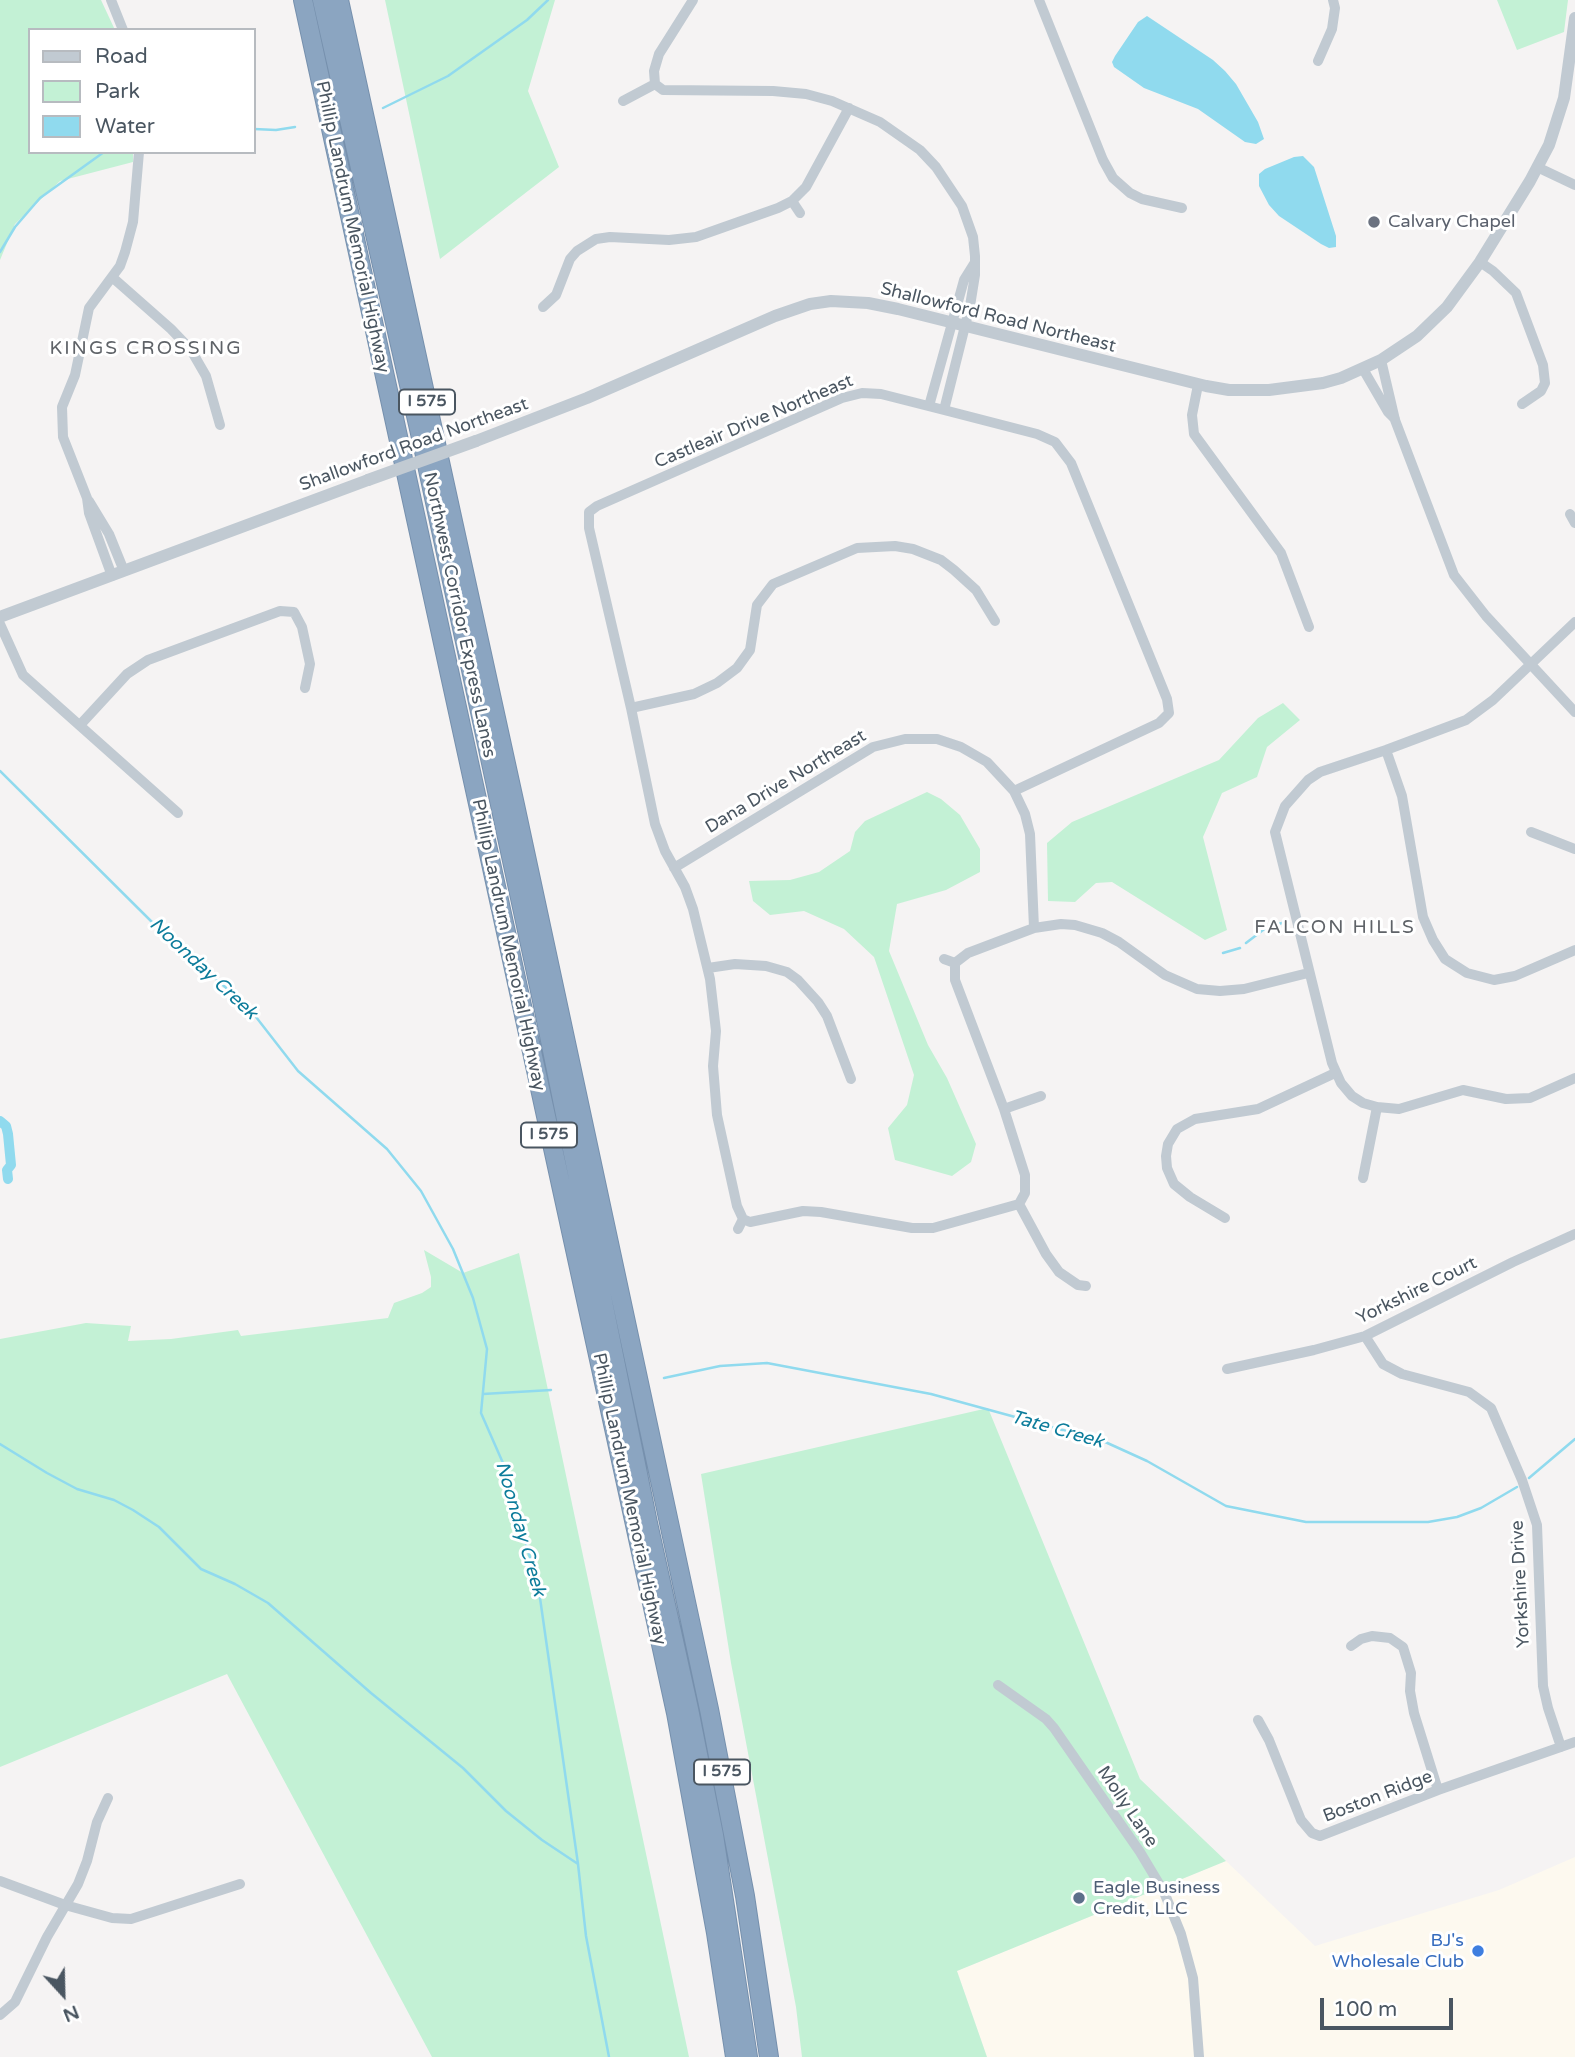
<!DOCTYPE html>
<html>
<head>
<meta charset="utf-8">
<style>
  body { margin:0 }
  #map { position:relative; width:1575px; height:2057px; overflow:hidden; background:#f5f3f3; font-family:"Varela Round",sans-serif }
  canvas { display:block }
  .legend { position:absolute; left:28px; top:28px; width:228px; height:126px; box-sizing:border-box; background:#fff; border:2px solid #b7bbc0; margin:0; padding:9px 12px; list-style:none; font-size:21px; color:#4a5661 }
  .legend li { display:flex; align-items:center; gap:14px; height:35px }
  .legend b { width:35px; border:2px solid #b7bbc0 }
  .north { position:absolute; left:28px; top:1959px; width:70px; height:70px; -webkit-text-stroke:5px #fff; paint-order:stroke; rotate:158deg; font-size:19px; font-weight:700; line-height:28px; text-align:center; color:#4a5661 }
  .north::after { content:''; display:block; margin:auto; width:24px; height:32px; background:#4a5661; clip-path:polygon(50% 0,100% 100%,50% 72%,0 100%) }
  .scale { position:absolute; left:1320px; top:1998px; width:133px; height:32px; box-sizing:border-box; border:4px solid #4a5661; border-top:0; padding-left:9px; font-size:21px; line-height:24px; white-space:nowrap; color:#4a5661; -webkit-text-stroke:5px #fff; paint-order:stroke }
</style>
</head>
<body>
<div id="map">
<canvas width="1575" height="2057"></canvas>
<ul class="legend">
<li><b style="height:9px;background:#c1cad2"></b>Road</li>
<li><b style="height:19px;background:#c3f1d5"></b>Park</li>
<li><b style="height:19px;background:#90daee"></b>Water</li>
</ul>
<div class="north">N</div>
<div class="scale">100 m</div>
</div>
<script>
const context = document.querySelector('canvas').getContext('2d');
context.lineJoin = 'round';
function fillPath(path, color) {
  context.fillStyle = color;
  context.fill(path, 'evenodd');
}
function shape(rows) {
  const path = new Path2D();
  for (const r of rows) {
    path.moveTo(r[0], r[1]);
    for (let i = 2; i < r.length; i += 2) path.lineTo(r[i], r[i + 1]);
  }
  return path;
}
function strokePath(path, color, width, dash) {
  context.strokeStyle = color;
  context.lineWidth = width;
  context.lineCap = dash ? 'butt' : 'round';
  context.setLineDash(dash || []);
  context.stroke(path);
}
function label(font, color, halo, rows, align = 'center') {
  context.font = font + ' "Varela Round",sans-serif';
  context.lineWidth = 6;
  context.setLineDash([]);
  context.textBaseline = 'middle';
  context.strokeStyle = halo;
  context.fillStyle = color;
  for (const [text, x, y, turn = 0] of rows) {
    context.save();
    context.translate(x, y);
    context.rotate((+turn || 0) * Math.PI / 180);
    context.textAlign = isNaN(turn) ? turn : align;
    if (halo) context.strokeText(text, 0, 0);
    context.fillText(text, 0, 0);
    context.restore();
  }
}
const commercial = shape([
  [1575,1857,1575,2057,987,2057,957,1971,1226,1861,1315,1946,1499,1890]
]);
const green = shape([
  [0,0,101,0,115,30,30,30,30,152,133,152,133,162,60,181,15,224,0,260],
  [385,0,555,0,528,91,559,167,440,259],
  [1497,0,1568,0,1564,32,1517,50],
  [1283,703,1300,720,1267,747,1257,777,1222,793,1203,837,1227,930,1205,940,1112,882,1096,883,1075,902,1048,901,1047,843,1072,822,1219,760,1258,718],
  [927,792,941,799,960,815,980,849,980,872,946,890,897,904,889,951,928,1045,947,1078,976,1144,971,1162,952,1176,895,1160,888,1128,907,1105,914,1075,874,957,844,929,804,911,770,915,753,901,749,881,790,880,819,872,850,851,855,832,865,821],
  [424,1250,463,1273,519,1253,689,2057,432,2057,227,1674,0,1767,0,1339,86,1323,131,1326,128,1341,171,1339,238,1330,241,1336,388,1318,394,1303,422,1293,431,1287,431,1277],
  [988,1408,1140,1779,1226,1861,957,1971,987,2057,802,2057,796,2007,731,1663,701,1474]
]);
const water = shape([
  [1147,16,1213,60,1225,71,1236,84,1258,122,1264,139,1256,144,1245,142,1198,109,1144,88,1114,67,1112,62,1115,56,1138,22],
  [1303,156,1314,167,1336,236,1336,247,1329,248,1321,244,1279,216,1269,205,1259,186,1259,174,1265,169,1294,157]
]);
const stream = shape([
  [383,108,448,76,527,20,548,0],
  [254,129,276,130,295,127],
  [0,252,15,227,40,198,104,152],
  [0,771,159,929,249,1008,298,1071,387,1149,421,1191,453,1249,473,1298,487,1349,481,1413,510,1479,519,1520,538,1584,578,1864,586,1936,609,2057],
  [1246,943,1267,927,1282,923],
  [1223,953,1240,948],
  [664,1378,720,1366,767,1363,931,1394,1103,1441,1147,1461,1226,1506,1306,1522,1428,1522,1457,1517,1481,1508,1517,1487],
  [483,1394,551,1390],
  [0,1444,47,1473,77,1489,114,1500,133,1510,159,1527,201,1569,235,1584,268,1603,371,1693,463,1768,506,1811,542,1840,578,1864],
  [1529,1478,1575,1439]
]);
const canal = shape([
  [0,1121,6,1126,8,1134,11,1165,7,1170,8,1179]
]);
const minor = shape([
  [111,0,123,30],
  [1039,0,1103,160,1113,178,1130,193,1142,199,1182,208],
  [1318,61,1332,29,1335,8,1333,0],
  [655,84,654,71,659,54,693,0],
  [623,101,655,84,663,90,773,91,806,94,832,101,880,122,920,150,936,167,962,206,973,237,975,256,975,275,970,306,944,410],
  [1537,167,1575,185],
  [792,201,800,213],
  [1480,262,1493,271,1516,293,1543,365,1545,383,1541,391,1522,404],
  [112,277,171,329,191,350,206,376,220,425],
  [543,307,556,295,570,259,577,251,596,239,610,237,669,240,696,237,778,208,792,201,806,187,849,108],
  [1381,360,1395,420,1454,575,1486,616,1575,712],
  [1363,369,1388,412,1395,419],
  [1198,385,1192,415,1194,434,1281,553,1309,627],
  [929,406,964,280,974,264],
  [89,501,109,534,124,571],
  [1570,514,1575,523],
  [112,576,89,513,87,498,63,437,62,407,75,375,89,308,120,266,125,252,133,222,139,152],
  [1575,622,1493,700,1466,720,1386,750,1320,772,1308,780,1285,806,1275,832,1332,1063,1341,1083,1352,1096,1363,1103,1377,1107,1399,1109,1463,1090,1506,1099,1530,1098,1575,1078],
  [0,624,23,675,178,813],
  [631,708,694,694,717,683,737,668,750,650,757,605,773,584,857,548,895,546,913,549,941,560,954,570,976,590,995,621],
  [80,725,127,674,148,660,280,611,294,612,302,627,310,664,305,688],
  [1386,750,1402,796,1423,917,1433,940,1445,959,1467,973,1494,980,1515,976,1575,950],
  [1014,791,1159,723,1169,713,1167,699,1071,463,1055,442,1037,434,944,410,881,394,862,393,842,398,597,506,589,512,589,528,631,708,655,824,665,851,685,887,693,909,710,979,716,1031,713,1066,717,1115,737,1206,743,1219,750,1222,803,1211,821,1212,912,1228,933,1228,1019,1204,1025,1193,1025,1175,1004,1109,955,980,955,963,968,953,1034,928,1061,924,1075,925,1102,933,1119,942,1165,975,1197,989,1220,991,1244,989,1308,973],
  [1531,832,1575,849],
  [674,868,873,747,905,739,937,739,961,747,987,762,1014,791,1025,814,1030,834,1034,928],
  [944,959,955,963],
  [708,968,735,964,766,966,787,972,798,980,818,1002,827,1016,851,1079],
  [1004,1109,1041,1096],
  [1363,1178,1377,1107],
  [1019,1204,1046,1254,1059,1272,1078,1285,1086,1286],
  [1225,1218,1190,1197,1174,1184,1167,1168,1166,1156,1168,1144,1177,1129,1195,1119,1258,1109,1335,1073],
  [738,1229,743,1219],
  [1365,1336,1383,1364,1402,1374,1469,1392,1491,1408,1522,1480,1537,1525,1543,1686,1548,1708,1561,1747],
  [1227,1369,1314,1350,1365,1336,1513,1262,1575,1234],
  [1351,1646,1361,1639,1372,1636,1390,1638,1403,1647,1411,1673,1410,1691,1414,1713,1438,1790],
  [998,1685,1046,1719,1054,1728,1140,1852,1164,1892,1181,1934,1193,1978,1199,2057],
  [1258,1720,1269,1740,1301,1820,1312,1833,1320,1836,1438,1790,1575,1742],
  [0,1881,65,1905,112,1918,131,1919,240,1884],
  [0,2015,15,2002,47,1937,78,1884,87,1861,97,1822,108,1798]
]);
const tertiary = shape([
  [476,441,587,398,775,316,810,304,831,301,868,303,898,309,1206,386,1229,390,1269,390,1323,383,1341,378,1381,360,1417,336,1447,307,1480,262,1530,181,1549,145,1564,98,1575,18],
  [0,617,368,480]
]);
const motorway = shape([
  [303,0,676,1713,716,1933,735,2057],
  [322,0,424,451,540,991,648,1523,689,1709,714,1835,748,2057],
  [339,0,515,805,709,1709,745,1896,769,2057]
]);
const tertiaryBridge = shape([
  [368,480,476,441]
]);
const markers = [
  [1374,222,7,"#6b7280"],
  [1079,1898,7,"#5c6f8a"],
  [1478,1951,7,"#3f7fe0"]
];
const shields = [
  [427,402,56],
  [549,1135,56],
  [722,1772,56]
];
const shieldNames = [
  ["I 575",427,402],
  ["I 575",549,1135],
  ["I 575",722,1772]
];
const worshipNames = [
  ["Calvary Chapel",1388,222]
];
const streetNames = [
  ["Phillip Landrum Memorial Highway",352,227,78],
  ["Shallowford Road Northeast",998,318,14],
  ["Castleair Drive Northeast",754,422,-23],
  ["Shallowford Road Northeast",414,445,-20],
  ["Northwest Corridor Express Lanes",459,615,78],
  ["Dana Drive Northeast",786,782,-31],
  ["Phillip Landrum Memorial Highway",508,945,78],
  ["Yorkshire Court",1417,1291,-26],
  ["Phillip Landrum Memorial Highway",629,1499,78],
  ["Yorkshire Drive",1521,1584,-93],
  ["Boston Ridge",1378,1797,-21],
  ["Molly Lane",1127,1807,56]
];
const serviceNames = [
  ["Eagle Business",1093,1888],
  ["Credit, LLC",1093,1909]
];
const shopNames = [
  ["BJ's",1464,1941],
  ["Wholesale Club",1464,1962]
];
const neighbourhoodNames = [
  ["KINGS CROSSING",146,349],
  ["FALCON HILLS",1335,928]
];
const waterNames = [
  ["Noonday Creek",203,969,43],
  ["Tate Creek",1057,1430,16],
  ["Noonday Creek",520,1529,74]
];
fillPath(commercial, '#fdf9ef');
fillPath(green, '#c3f1d5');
fillPath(water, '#90daee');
strokePath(stream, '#90daee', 2.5);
strokePath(canal, '#90daee', 10);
strokePath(motorway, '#7690ad', 20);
strokePath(minor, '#c1cad2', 10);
strokePath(tertiary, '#c1cad2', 12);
strokePath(motorway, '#8ba5c1', 18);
strokePath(tertiaryBridge, '#c1cad2', 12);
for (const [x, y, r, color] of markers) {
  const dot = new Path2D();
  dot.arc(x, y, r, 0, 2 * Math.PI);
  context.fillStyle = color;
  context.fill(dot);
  strokePath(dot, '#fff', 2.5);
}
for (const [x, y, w] of shields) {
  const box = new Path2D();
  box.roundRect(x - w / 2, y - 12.5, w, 25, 5);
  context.fillStyle = '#fff';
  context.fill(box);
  strokePath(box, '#4a5661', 2);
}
label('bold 16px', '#4a5661', null, shieldNames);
label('18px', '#5b616d', '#fff', worshipNames, 'left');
label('18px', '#4a5661', '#fff', streetNames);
label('18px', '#4e5e75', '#fff', serviceNames, 'left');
label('18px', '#366cbe', '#fff', shopNames, 'right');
context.letterSpacing = '2px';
label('19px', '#5f6368', '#fff', neighbourhoodNames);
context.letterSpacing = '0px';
label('italic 19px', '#0c7c9b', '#fff', waterNames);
</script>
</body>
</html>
